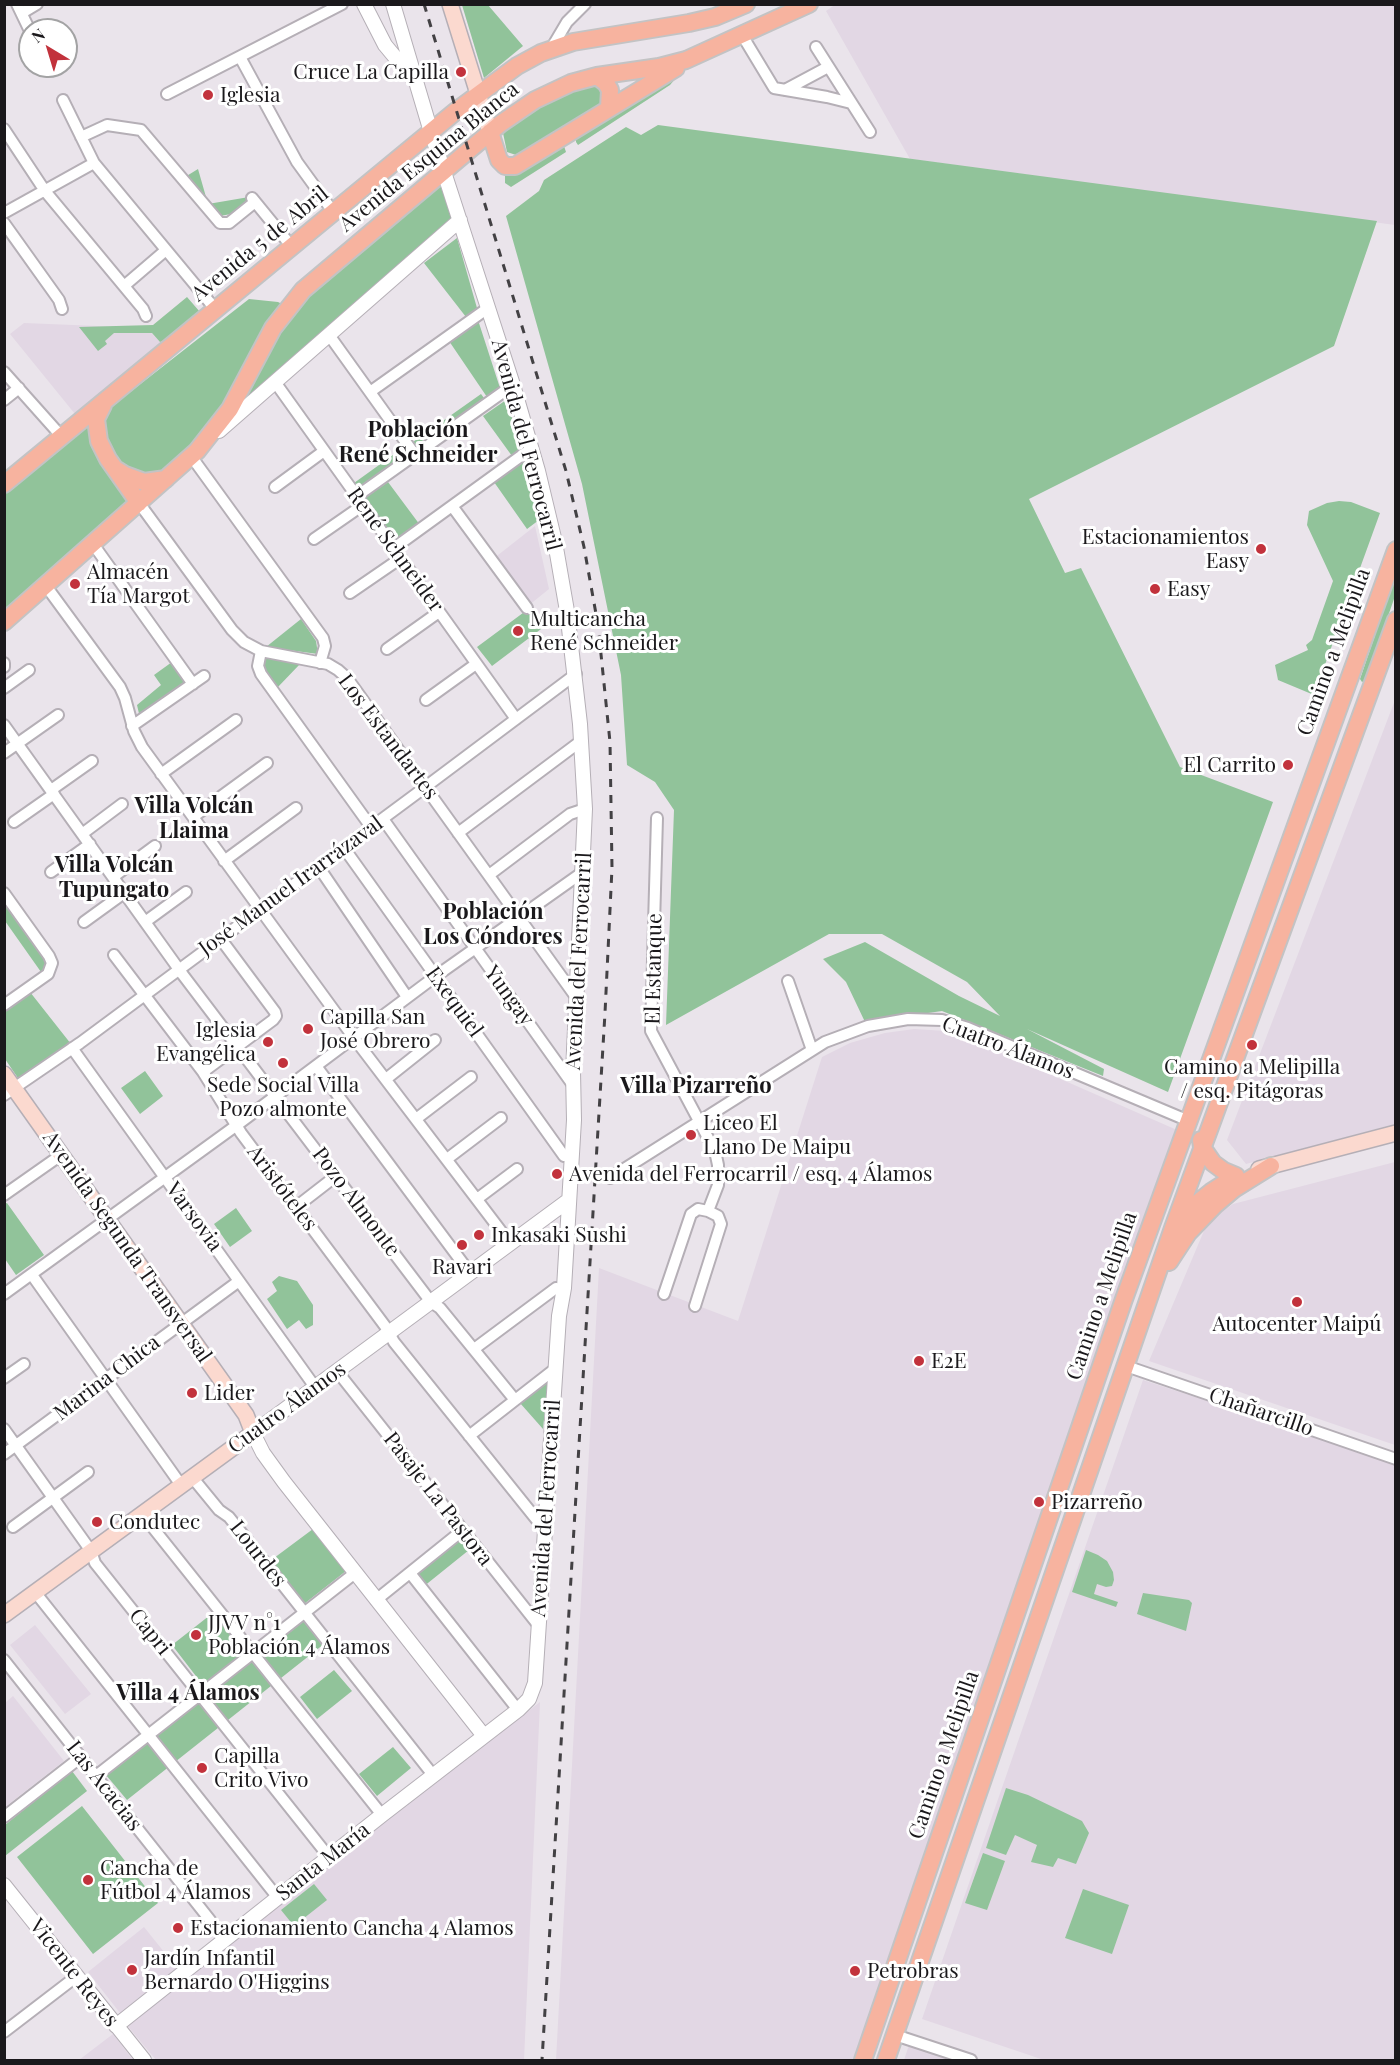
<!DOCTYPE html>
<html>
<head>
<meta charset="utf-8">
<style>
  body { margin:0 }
  #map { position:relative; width:1400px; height:2065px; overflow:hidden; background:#eae4eb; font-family:"Playfair Display",serif }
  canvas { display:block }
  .frame { position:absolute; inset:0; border:6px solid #1a181b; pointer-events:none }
  .north { position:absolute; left:18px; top:18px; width:60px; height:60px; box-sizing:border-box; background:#fff; border:2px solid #a3a3a4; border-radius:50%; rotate:322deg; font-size:16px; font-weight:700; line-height:24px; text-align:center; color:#1a181b }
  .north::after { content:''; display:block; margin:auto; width:21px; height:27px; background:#c2323c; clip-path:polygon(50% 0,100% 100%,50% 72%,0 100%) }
</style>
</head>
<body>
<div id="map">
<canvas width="1400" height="2065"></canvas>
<div class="frame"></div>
<div class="north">N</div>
</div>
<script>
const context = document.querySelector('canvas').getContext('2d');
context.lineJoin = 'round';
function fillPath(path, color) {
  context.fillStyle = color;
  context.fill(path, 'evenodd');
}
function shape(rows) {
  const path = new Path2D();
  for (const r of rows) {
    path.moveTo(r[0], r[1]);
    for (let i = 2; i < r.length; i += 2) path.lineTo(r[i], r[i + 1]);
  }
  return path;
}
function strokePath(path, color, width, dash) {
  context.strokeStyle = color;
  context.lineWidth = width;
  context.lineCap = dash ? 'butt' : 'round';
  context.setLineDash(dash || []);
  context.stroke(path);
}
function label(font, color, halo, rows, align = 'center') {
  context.font = font + ' "Playfair Display",serif';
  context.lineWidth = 6;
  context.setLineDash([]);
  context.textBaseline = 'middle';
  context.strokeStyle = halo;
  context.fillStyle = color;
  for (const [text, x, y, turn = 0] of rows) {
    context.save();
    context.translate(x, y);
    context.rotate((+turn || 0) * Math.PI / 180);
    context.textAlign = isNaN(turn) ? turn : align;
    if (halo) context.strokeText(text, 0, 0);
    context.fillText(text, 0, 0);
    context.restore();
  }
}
const built = shape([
  [836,4,1395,5,1395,225,910,159,826,11],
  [24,323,147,328,162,344,75,414,10,334],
  [535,526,549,589,528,606,493,559],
  [1395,700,1395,1124,1246,1164,1227,1140],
  [914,1029,946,1031,1008,1056,1177,1130,853,2060,556,2060,599,1268,738,1321,822,1057,850,1043,885,1033],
  [1395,1162,1395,1445,1149,1361,1206,1226,1214,1217,1233,1204],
  [1143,1380,1395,1462,1395,2060,1044,2060,922,2019],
  [35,1625,91,1694,65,1714,10,1645],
  [13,1696,64,1761,5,1807,5,1703],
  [540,1702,524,2060,156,2060,126,2024],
  [144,1927,177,1968,120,2013,88,1972],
  [113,2034,133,2060,79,2060],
  [910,2042,960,2060,904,2060]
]);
const green = shape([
  [462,5,488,5,523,46,484,78],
  [676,78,670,85,578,145,576,142,576,134],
  [595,85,603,86,601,103,524,154,516,155,507,152,503,133,524,117,550,100,576,89],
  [658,125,1377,221,1334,346,1029,499,1065,573,1081,568,1180,767,1273,802,1168,1092,1027,1029,1104,1069,1103,1076,942,1011,865,1022,846,982,823,959,865,942,959,996,1000,1016,967,982,882,934,829,934,666,1025,674,810,655,782,627,765,621,675,582,484,506,216,539,191,544,180,626,127,641,135],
  [558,144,564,146,566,152,511,187,505,183,505,174],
  [198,169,208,204,249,197,251,200,231,214,220,216,212,213,199,198,185,177],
  [440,185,452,216,449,223,5,614,5,490,249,299,278,302,294,310,328,276],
  [457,238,477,308,466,317,424,263],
  [187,297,200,312,169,339,160,342,152,333,114,333,105,341,107,344,98,351,79,327,153,325],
  [478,320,500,388,487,397,449,341],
  [481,394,487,402,418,450,413,442],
  [506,400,522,448,512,456,483,416],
  [404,447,410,454,359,490,354,483],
  [524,461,539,520,527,529,494,482],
  [388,482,420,525,397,542,365,498],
  [1339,501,1351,502,1380,513,1314,695,1278,680,1275,665,1308,650,1306,645,1312,640,1333,581,1307,525,1309,511,1327,503],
  [1395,577,1395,596,1366,680,1362,682,1360,679],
  [531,607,545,626,492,666,477,647],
  [301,619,316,641,318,654,266,647],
  [264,656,300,664,277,688,263,667],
  [172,662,187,683,140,718,137,705,161,685,154,675],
  [4,901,46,958,47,967,41,972,5,921],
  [30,992,71,1044,20,1081,5,1059,4,1010],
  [145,1071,163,1096,140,1114,121,1088],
  [7,1203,44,1255,16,1275,5,1259,4,1204],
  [236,1208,252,1231,230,1247,214,1224],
  [279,1276,297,1281,313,1305,313,1325,306,1329,299,1320,287,1329,267,1299,277,1291,272,1282],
  [548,1380,543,1429,520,1403],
  [313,1529,346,1571,304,1604,270,1561],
  [460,1538,469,1550,423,1587,414,1575],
  [1086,1550,1098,1555,1107,1561,1113,1572,1114,1580,1112,1586,1106,1587,1097,1584,1094,1594,1118,1602,1116,1607,1072,1592],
  [1143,1593,1189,1600,1192,1603,1186,1631,1137,1614],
  [214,1612,253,1662,305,1620,324,1644,127,1800,106,1775,209,1693,172,1645],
  [334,1670,352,1691,317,1719,300,1697],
  [393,1747,411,1768,377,1796,359,1774],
  [72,1771,87,1791,5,1856,5,1825],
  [1006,1788,1028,1795,1082,1821,1089,1833,1076,1864,1058,1858,1053,1867,1031,1862,1037,1845,1015,1835,1006,1855,986,1848],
  [82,1806,158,1903,93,1954,17,1857],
  [983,1853,1005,1861,987,1910,965,1903],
  [314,1884,327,1900,294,1926,281,1910],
  [1083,1889,1129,1905,1112,1954,1065,1938]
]);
const minor = shape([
  [17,4,30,31],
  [22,13,37,4],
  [742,35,774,88,827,97,851,103],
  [816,47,870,132],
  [551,49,567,22,585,4],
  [240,57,297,162,334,213],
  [785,90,828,67],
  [167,94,342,4],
  [63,100,94,163,216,310],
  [4,129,45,191,143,309,146,316],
  [81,137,107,125,141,130,220,223,229,223,255,202],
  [252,198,292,247],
  [4,213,94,163],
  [4,223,59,300,62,309],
  [124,286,166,250],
  [329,335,415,455],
  [4,372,62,437],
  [275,382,516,719],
  [370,392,488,308],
  [4,400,19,388],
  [191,456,323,638,325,646,320,663],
  [275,487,324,451],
  [357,496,513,385],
  [139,503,232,630,244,642,261,651,328,664,338,670,347,678,576,997],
  [452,506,527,608],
  [314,539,363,505],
  [93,544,193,684],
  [394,548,532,448],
  [46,586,120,687,125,698,134,731,142,747,354,1038,510,1243],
  [350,593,401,558],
  [387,649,439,612],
  [261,651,258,666,261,674,371,827],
  [4,663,4,667],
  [4,688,29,670],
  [426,700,476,664],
  [4,725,183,975,431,1302,440,1308,515,1400],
  [132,726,204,676],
  [4,753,58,715],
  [161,774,236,720],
  [51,790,92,761],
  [193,817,267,763],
  [657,818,651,1031,715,1151,718,1165,718,1185,708,1211],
  [383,819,573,1085],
  [14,822,54,794],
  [458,833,581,741],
  [82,834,122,804],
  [344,848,564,1156],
  [224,861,296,808],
  [318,866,407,997],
  [51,872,90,844],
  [489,875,570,814,585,809],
  [113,877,155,846],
  [4,893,49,956,52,963,48,974,4,1005],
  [84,922,124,893],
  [145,922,186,892],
  [114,955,203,1072,241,1133,385,1326,394,1342,545,1530],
  [788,981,812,1050],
  [72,1048,315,1387],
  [316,1066,470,1273],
  [203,1072,273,1020,276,1016,275,1012,220,938],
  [386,1079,435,1040],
  [4,1095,80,1043,416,794,576,674],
  [416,1119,471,1077],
  [447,1159,501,1118],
  [610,1178,825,1042,868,1026,908,1019,942,1020,968,1028,1189,1121],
  [4,1195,61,1155],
  [477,1199,517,1169],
  [296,1207,336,1176],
  [32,1275,181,1485],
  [4,1294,237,1125,436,976,583,872],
  [664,1294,691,1214,698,1209,708,1211,718,1216,721,1224,695,1306],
  [474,1349,556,1288],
  [1126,1366,1396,1459],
  [337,1371,539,1626],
  [4,1378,24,1364],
  [4,1429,91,1551,95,1563,329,1857],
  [469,1436,555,1369],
  [4,1454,239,1281],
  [192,1477,219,1510,229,1517,433,1775],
  [142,1514,382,1815],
  [13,1527,88,1472],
  [410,1573,518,1710],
  [35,1592,278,1898],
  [376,1600,463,1530],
  [4,1660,225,1939],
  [96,1776,355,1573],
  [4,1817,81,1757],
  [4,2032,77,1976],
  [895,2035,971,2060]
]);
const tertiary = shape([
  [364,4,385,45,414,80],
  [219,431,460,220],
  [484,1736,284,1482,263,1453,253,1433,569,1200],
  [4,1885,144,2060],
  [116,2026,382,1815,518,1710,529,1699,535,1683,559,1316,564,1288,574,1120,573,1072,585,809,580,724,567,611,555,542,538,471,513,385,431,132,393,4]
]);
const secondary = shape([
  [450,4,490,132],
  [4,1074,246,1415,253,1433,4,1615],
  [1259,1169,1396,1133]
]);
const primary = shape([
  [597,76,606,83,610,90,609,108],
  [490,132,499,160,505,166,515,166,676,68],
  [103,405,96,419,99,441,108,459,139,503],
  [117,470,125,475,144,482,166,479],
  [4,484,456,111,517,66,541,53,573,42,689,23,715,17,746,4],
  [4,622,197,451,230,409,273,328,303,290,500,124,535,100,571,83,597,76,659,67,686,60,809,4],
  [1201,1140,1202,1147,1213,1163,1224,1171,1236,1176],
  [1179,1222,1191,1208,1211,1192,1236,1176],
  [1169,1262,1188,1233,1215,1205,1234,1189,1271,1166],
  [863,2060,1124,1299,1396,550],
  [886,2060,1173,1228,1396,620]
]);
const rail = shape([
  [424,4,566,471,584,547,598,625,610,742,612,868,605,1013,542,2060]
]);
const markers = [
  [461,72,6,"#c2323c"],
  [208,95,6,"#c2323c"],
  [1261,549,6,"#c2323c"],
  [75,584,6,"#c2323c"],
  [1155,589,6,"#c2323c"],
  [518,631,6,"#c2323c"],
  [1288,765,6,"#c2323c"],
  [308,1029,6,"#c2323c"],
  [268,1042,6,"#c2323c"],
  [1252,1045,6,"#c2323c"],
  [283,1063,6,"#c2323c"],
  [691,1135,6,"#c2323c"],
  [557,1174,6,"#c2323c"],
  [479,1235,6,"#c2323c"],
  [462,1245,6,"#c2323c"],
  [1297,1302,6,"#c2323c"],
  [919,1361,6,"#c2323c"],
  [192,1393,6,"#c2323c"],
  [1039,1502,6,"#c2323c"],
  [97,1522,6,"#c2323c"],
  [196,1635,6,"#c2323c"],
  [202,1768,6,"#c2323c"],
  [88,1880,6,"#c2323c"],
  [178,1928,6,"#c2323c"],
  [132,1970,6,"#c2323c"],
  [855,1971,6,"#c2323c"]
];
const poiNames = [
  ["Cruce La Capilla",449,72,"right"],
  ["Iglesia",220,95],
  ["Estacionamientos",1249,537,"right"],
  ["Easy",1249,561,"right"],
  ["Almacén",87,572],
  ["Tía Margot",87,596],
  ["Easy",1167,589],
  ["Multicancha",530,619],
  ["René Schneider",530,643],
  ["El Carrito",1276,765,"right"],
  ["Capilla San",320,1017],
  ["José Obrero",320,1041],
  ["Iglesia",256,1030,"right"],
  ["Evangélica",256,1054,"right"],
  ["Camino a Melipilla",1252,1067,"center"],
  ["/ esq. Pitágoras",1252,1091,"center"],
  ["Sede Social Villa",283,1085,"center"],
  ["Pozo almonte",283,1109,"center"],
  ["Liceo El",703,1123],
  ["Llano De Maipu",703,1147],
  ["Avenida del Ferrocarril / esq. 4 Álamos",569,1174],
  ["Inkasaki Sushi",491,1235],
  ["Ravari",462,1267,"center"],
  ["Autocenter Maipú",1297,1324,"center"],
  ["E2E",931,1361],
  ["Lider",204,1393],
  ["Pizarreño",1051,1502],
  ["Condutec",109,1522],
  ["JJVV n°1",208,1623],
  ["Población 4 Álamos",208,1647],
  ["Capilla",214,1756],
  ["Crito Vivo",214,1780],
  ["Cancha de",100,1868],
  ["Fútbol 4 Álamos",100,1892],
  ["Estacionamiento Cancha 4 Alamos",190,1928],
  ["Jardín Infantil",144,1958],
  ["Bernardo O'Higgins",144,1982],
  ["Petrobras",867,1971]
];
const streetNames = [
  ["Avenida Esquina Blanca",429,157,-39],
  ["Avenida 5 de Abril",260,244,-39],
  ["Avenida del Ferrocarril",526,445,75],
  ["René Schneider",395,550,54],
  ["Camino a Melipilla",1334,652,-70],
  ["Los Estandartes",388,737,53],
  ["José Manuel Irarrázaval",291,886,-36],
  ["Avenida del Ferrocarril",579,961,-87],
  ["El Estanque",654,969,-89],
  ["Yungay",509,996,54],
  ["Exequiel",454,1002,54],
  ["Cuatro Álamos",1008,1048,21],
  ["Aristóteles",282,1188,53],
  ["Pozo Almonte",356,1202,53],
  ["Varsovia",194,1217,54],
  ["Avenida Segunda Transversal",127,1247,55],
  ["Camino a Melipilla",1102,1296,-71],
  ["Marina Chica",107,1378,-37],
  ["Cuatro Álamos",287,1408,-36],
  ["Chañarcillo",1261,1412,19],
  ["Pasaje La Pastora",438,1499,52],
  ["Avenida del Ferrocarril",546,1508,-86],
  ["Lourdes",258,1554,52],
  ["Capri",150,1632,51],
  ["Camino a Melipilla",944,1755,-71],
  ["Las Acacias",104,1786,52],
  ["Santa María",323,1862,-38],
  ["Vicente Reyes",74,1973,52]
];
const neighbourhoodNames = [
  ["Población",418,430],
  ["René Schneider",418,455],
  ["Villa Volcán",194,806],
  ["Llaima",194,831],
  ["Villa Volcán",114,865],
  ["Tupungato",114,890],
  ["Población",493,912],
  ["Los Cóndores",493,937],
  ["Villa Pizarreño",696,1086],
  ["Villa 4 Álamos",188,1693]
];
fillPath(built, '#e2d7e4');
fillPath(green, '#91c39a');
strokePath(minor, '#b5afb6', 14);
strokePath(tertiary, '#b5afb6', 16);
strokePath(secondary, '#b5afb6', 18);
strokePath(primary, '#c3c3c4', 20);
strokePath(minor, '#fff', 10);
strokePath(tertiary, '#fff', 14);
strokePath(secondary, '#fbd9cf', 15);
strokePath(primary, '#f7b39f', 16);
strokePath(rail, '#434144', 3, [8, 8]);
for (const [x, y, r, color] of markers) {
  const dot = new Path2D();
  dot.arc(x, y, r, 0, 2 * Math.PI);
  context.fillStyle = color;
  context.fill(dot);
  strokePath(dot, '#fff', 2);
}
label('21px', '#1a181b', '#fff', poiNames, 'left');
label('21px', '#1a181b', '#fff', streetNames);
label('bold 22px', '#1a181b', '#fff', neighbourhoodNames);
</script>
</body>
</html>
